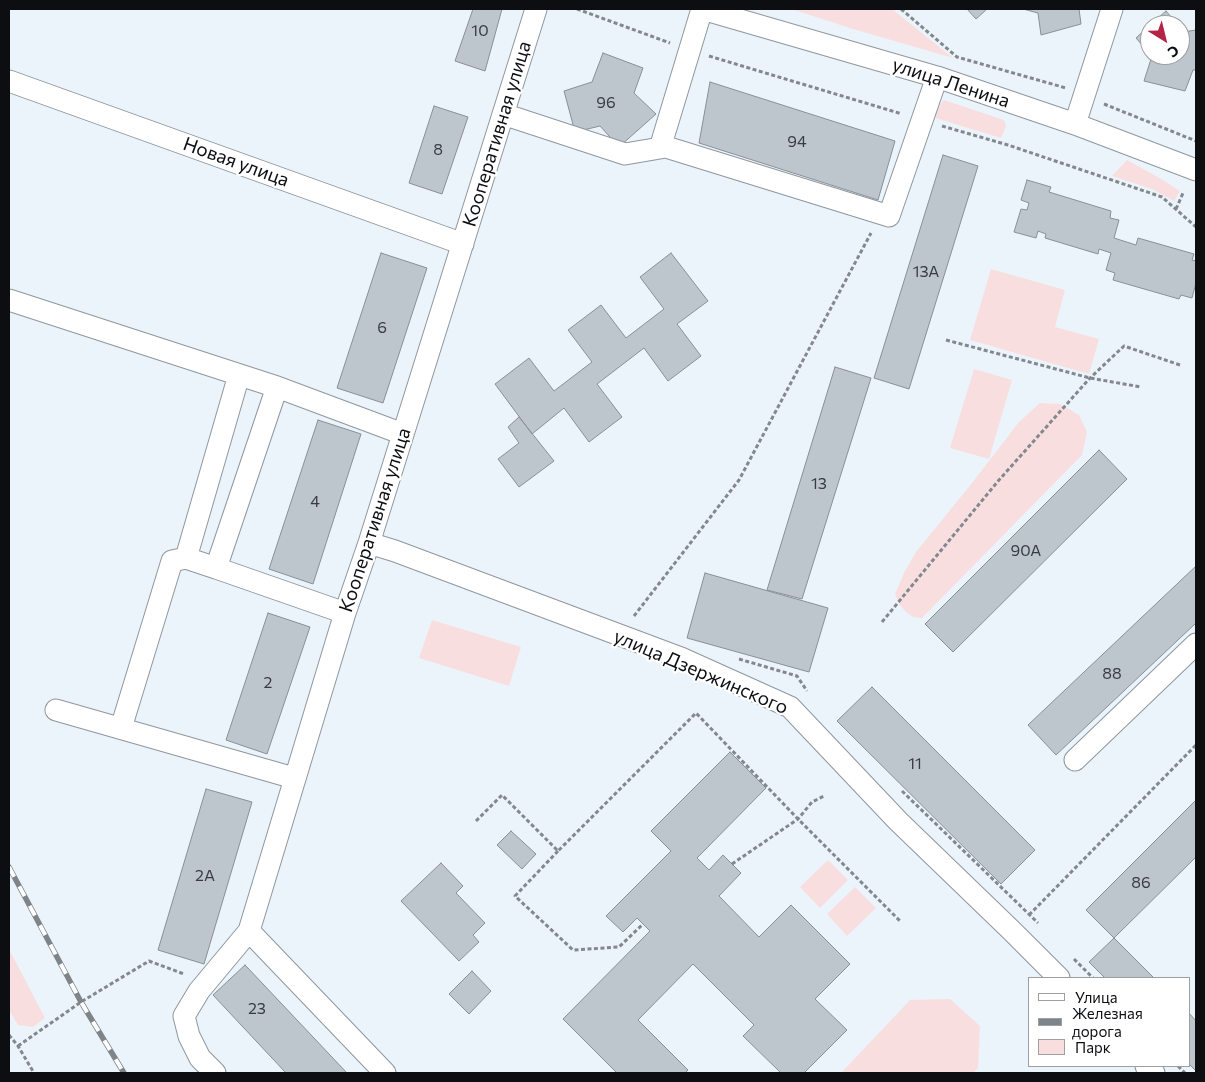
<!DOCTYPE html>
<html>
<head>
<meta charset="utf-8">
<style>
  body { margin:0 }
  #map { position:relative; width:1205px; height:1082px; overflow:hidden; background:#ebf4fb; font-family:Commissioner,sans-serif }
  canvas { display:block }
  .frame { position:absolute; inset:0; border:10px solid #0c0e11; pointer-events:none }
  .legend { position:absolute; left:1028px; top:977px; width:162px; height:90px; box-sizing:border-box; background:#fff; border:1px solid #9e9fa0; margin:0; padding:6px 9px; list-style:none; font-size:15px; color:#0c0e11 }
  .legend li { display:flex; align-items:center; gap:10px; height:25px }
  .legend b { width:25px; border:1px solid #9e9fa0 }
  .north { position:absolute; left:1140px; top:15px; width:50px; height:50px; box-sizing:border-box; background:#fff; border:1px solid #9e9fa0; border-radius:50%; rotate:144deg; font-size:14px; font-weight:700; line-height:20px; text-align:center; color:#0c0e11 }
  .north::after { content:''; display:block; margin:auto; width:18px; height:22px; background:#b52345; clip-path:polygon(50% 0,100% 100%,50% 72%,0 100%) }
</style>
</head>
<body>
<div id="map">
<canvas width="1205" height="1082"></canvas>
<div class="frame"></div>
<ul class="legend">
<li><b style="height:6px;background:#fff"></b>Улица</li>
<li><b style="height:6px;background:#7f8489"></b>Железная дорога</li>
<li><b style="height:14px;background:#f9dedf"></b>Парк</li>
</ul>
<div class="north">С</div>
</div>
<script>
const context = document.querySelector('canvas').getContext('2d');
context.lineJoin = 'round';
function fillPath(path, color) {
  context.fillStyle = color;
  context.fill(path, 'evenodd');
}
function shape(rows) {
  const path = new Path2D();
  for (const r of rows) {
    path.moveTo(r[0], r[1]);
    for (let i = 2; i < r.length; i += 2) path.lineTo(r[i], r[i + 1]);
  }
  return path;
}
function strokePath(path, color, width, dash) {
  context.strokeStyle = color;
  context.lineWidth = width;
  context.lineCap = dash ? 'butt' : 'round';
  context.setLineDash(dash || []);
  context.stroke(path);
}
function label(font, color, halo, rows, align = 'center') {
  context.font = font + ' Commissioner,sans-serif';
  context.lineWidth = 4.5;
  context.setLineDash([]);
  context.textBaseline = 'middle';
  context.strokeStyle = halo;
  context.fillStyle = color;
  for (const [text, x, y, turn = 0] of rows) {
    context.save();
    context.translate(x, y);
    context.rotate((+turn || 0) * Math.PI / 180);
    context.textAlign = isNaN(turn) ? turn : align;
    if (halo) context.strokeText(text, 0, 0);
    context.fillText(text, 0, 0);
    context.restore();
  }
}
const green = shape([
  [791,9,892,9,953,58,853,29],
  [944,100,1004,120,1006,126,1001,138,932,117,937,107],
  [1127,160,1163,180,1180,191,1174,201,1152,189,1112,176],
  [991,269,1065,290,1055,327,1099,339,1089,374,970,340],
  [974,369,1012,380,989,459,950,448],
  [1040,403,1060,404,1079,415,1087,432,1082,455,922,618,913,617,906,612,899,604,895,594,904,573,916,552,972,483,1019,422],
  [432,620,521,647,509,686,419,658],
  [828,860,848,880,820,908,800,887],
  [855,887,876,908,847,936,827,914],
  [9,949,45,1018,33,1027,18,1025,9,1010],
  [950,999,980,1026,978,1068,973,1073,841,1073,910,1000]
]);
const building = shape([
  [473,9,502,9,485,71,455,61,473,9],
  [967,9,987,9,976,19,967,9],
  [1023,9,1079,9,1081,24,1041,35,1038,13,1023,9],
  [1166,11,1178,25,1150,25,1166,11],
  [1150,25,1150,54,1136,38,1150,25],
  [1180,28,1183,32,1196,30,1196,70,1193,70,1185,91,1144,81,1152,56,1151,55,1180,55,1180,28],
  [603,53,643,68,634,93,656,114,619,147,600,126,575,132,564,91,592,82,603,53],
  [710,82,895,141,878,200,699,143,710,82],
  [434,106,468,117,442,194,409,183,434,106],
  [943,155,978,166,909,389,874,378,943,155],
  [1027,180,1051,187,1049,192,1111,211,1110,218,1119,220,1114,238,1136,245,1138,238,1194,254,1192,260,1196,261,1196,283,1192,298,1181,295,1179,299,1113,280,1115,273,1106,270,1111,253,1099,249,1098,254,1045,238,1046,234,1038,231,1036,238,1014,232,1021,209,1027,210,1029,203,1021,200,1027,180],
  [381,253,427,268,383,403,337,388,381,253],
  [671,253,708,301,677,324,701,356,668,381,644,348,597,384,622,417,589,442,564,408,532,434,495,384,529,358,554,391,592,362,568,330,601,305,626,338,664,309,640,277,671,253],
  [835,367,871,378,802,599,767,590,835,367],
  [519,417,554,461,519,487,498,459,519,443,508,427,519,417],
  [318,420,361,434,313,584,269,569,318,420],
  [1099,450,1127,479,953,652,925,624,1099,450],
  [1196,566,1196,623,1056,755,1028,725,1196,566],
  [705,573,828,608,809,672,687,638,705,573],
  [268,613,310,627,267,754,226,740,268,613],
  [872,687,1035,850,1001,884,837,721,872,687],
  [730,752,766,788,697,858,709,870,723,855,741,873,719,896,759,937,791,905,850,964,815,999,847,1030,804,1073,781,1073,743,1036,754,1025,693,964,638,1020,688,1070,685,1073,617,1073,563,1019,650,931,637,918,623,932,606,916,671,851,651,831,730,752],
  [206,789,252,802,204,964,158,950,206,789],
  [1196,800,1196,857,1114,938,1086,910,1196,800],
  [511,831,536,854,522,869,497,845,511,831],
  [441,863,463,886,456,893,485,923,473,935,479,942,459,961,401,901,441,863],
  [1114,938,1154,978,1105,978,1089,962,1114,938],
  [245,965,263,984,347,1073,286,1073,213,995,245,965],
  [472,971,491,991,469,1014,449,994,472,971],
  [1189,1013,1196,1021,1196,1071,1189,1064,1189,1013]
]);
const path = shape([
  [577,9,670,43],
  [901,9,957,57,1066,88],
  [709,56,902,114],
  [1104,104,1196,141],
  [942,126,1008,145,1162,197,1196,227],
  [1176,209,1183,193],
  [946,340,1090,378,1141,387],
  [634,616,739,480,871,233],
  [882,622,999,480,1090,378,1124,346,1180,365],
  [739,659,797,676,807,691],
  [902,791,1038,923],
  [476,821,502,795,558,851,696,713,798,819,901,922],
  [558,851,515,896,573,950,619,947,643,924],
  [732,864,798,819,812,802,824,796],
  [1029,915,1196,745],
  [1074,959,1093,978],
  [9,1035,18,1046,34,1073],
  [18,1046,81,1002,149,961,184,974],
  [1178,1066,1185,1073]
]);
const minor = shape([
  [702,9,937,77,1075,124,1196,170],
  [9,81,463,244],
  [503,114,625,154,666,147,889,216,937,77],
  [1075,124,1112,9],
  [660,148,702,9],
  [9,300,277,387,403,434],
  [277,387,216,568,345,613],
  [369,543,395,551,681,658,790,707,898,821,1012,931,1059,978],
  [186,558,239,375],
  [56,710,294,778],
  [121,728,172,561,186,558,216,568],
  [1075,760,1196,644],
  [249,931,385,1073],
  [1146,1066,1154,1073],
  [215,1073,200,1058,189,1036,184,1016,199,991,249,931,345,613,369,543,536,9]
]);
const rail = shape([
  [9,867,81,1002,124,1073]
]);
const numberNames = [
  ["10",480,31],
  ["96",606,103],
  ["94",797,142],
  ["8",438,150],
  ["13А",926,272],
  ["6",382,328],
  ["13",819,484],
  ["4",315,502],
  ["90А",1026,551],
  ["88",1112,674],
  ["2",268,683],
  ["11",915,764],
  ["2А",205,876],
  ["86",1141,883],
  ["23",257,1009]
];
const streetNames = [
  ["улица Ленина",951,83,18],
  ["Кооперативная улица",497,134,-73],
  ["Новая улица",236,162,20],
  ["Кооперативная улица",375,520,-72],
  ["улица Дзержинского",701,672,23]
];
fillPath(green, '#f9dedf');
fillPath(building, '#bec6cd');
strokePath(building, '#888f96', 1);
strokePath(minor, '#8f979e', 23);
strokePath(path, '#82888d', 3, [4, 2.5]);
strokePath(minor, '#fff', 21);
strokePath(rail, '#7f8489', 5.5);
strokePath(rail, '#fff', 4, [11]);
label('16px', '#383c40', null, numberNames);
label('19px', '#0c0e11', '#fff', streetNames);
</script>
</body>
</html>
